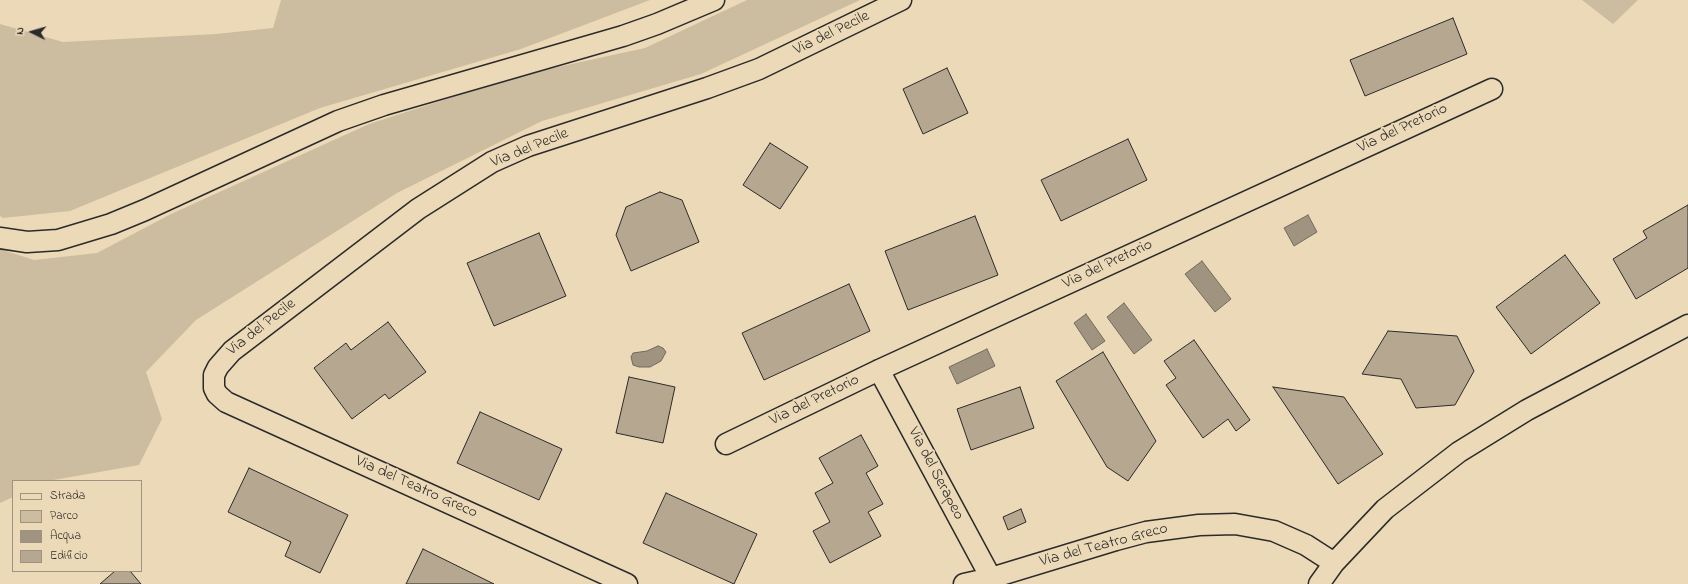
<!DOCTYPE html>
<html>
<head>
<meta charset="utf-8">
<style>
  body { margin:0 }
  #map { position:relative; width:1688px; height:584px; overflow:hidden; background:#ecd9b7; font-family:"Indie Flower",sans-serif }
  canvas { display:block }
  .legend { position:absolute; left:12px; top:480px; width:130px; height:92px; box-sizing:border-box; background:#ecd9b7; border:1px solid #9f937f; margin:0; padding:5px 7px; list-style:none; font-size:12px; color:#2b2b2b }
  .legend li { display:flex; align-items:center; gap:8px; height:20px }
  .legend b { width:20px; border:1px solid #9f937f }
  .north { position:absolute; left:12px; top:12px; width:40px; height:40px; -webkit-text-stroke:3px #ecd9b7; paint-order:stroke; rotate:275deg; font-size:11px; font-weight:700; line-height:16px; text-align:center; color:#2b2b2b }
  .north::after { content:''; display:block; margin:auto; width:14px; height:18px; background:#2b2b2b; clip-path:polygon(50% 0,100% 100%,50% 72%,0 100%) }
</style>
</head>
<body>
<div id="map">
<canvas width="1688" height="584"></canvas>
<ul class="legend">
<li><b style="height:5px;background:#ecd9b7"></b>Strada</li>
<li><b style="height:11px;background:#cdbda0"></b>Parco</li>
<li><b style="height:11px;background:#a09480"></b>Acqua</li>
<li><b style="height:11px;background:#b6a890"></b>Edificio</li>
</ul>
<div class="north">N</div>
</div>
<script>
const context = document.querySelector('canvas').getContext('2d');
context.lineJoin = 'round';
function fillPath(path, color) {
  context.fillStyle = color;
  context.fill(path, 'evenodd');
}
function shape(rows) {
  const path = new Path2D();
  for (const r of rows) {
    path.moveTo(r[0], r[1]);
    for (let i = 2; i < r.length; i += 2) path.lineTo(r[i], r[i + 1]);
  }
  return path;
}
function strokePath(path, color, width, dash) {
  context.strokeStyle = color;
  context.lineWidth = width;
  context.lineCap = dash ? 'butt' : 'round';
  context.setLineDash(dash || []);
  context.stroke(path);
}
function label(font, color, halo, rows, align = 'center') {
  context.font = font + ' "Indie Flower",sans-serif';
  context.lineWidth = 3.5;
  context.setLineDash([]);
  context.textBaseline = 'middle';
  context.strokeStyle = halo;
  context.fillStyle = color;
  for (const [text, x, y, turn = 0] of rows) {
    context.save();
    context.translate(x, y);
    context.rotate((+turn || 0) * Math.PI / 180);
    context.textAlign = isNaN(turn) ? turn : align;
    if (halo) context.strokeText(text, 0, 0);
    context.fillText(text, 0, 0);
    context.restore();
  }
}
const green = shape([
  [281,0,650,0,521,49,320,108,70,211,3,218,0,216,0,24,63,42,216,34,273,28],
  [747,0,860,0,701,74,542,121,397,193,196,320,146,372,162,419,139,465,48,481,13,481,13,497,0,503,0,249,34,260,97,253,171,214,369,124,521,75,645,48],
  [1582,0,1638,0,1613,24]
]);
const water = shape([
  [1308,215,1317,232,1294,246,1284,228,1308,215],
  [1202,261,1231,299,1215,312,1185,274,1202,261],
  [1124,303,1152,340,1134,354,1107,317,1124,303],
  [1086,314,1105,341,1092,350,1074,323,1086,314],
  [658,346,663,348,666,352,661,361,650,367,639,367,633,365,631,357,633,353,647,351,658,346],
  [987,349,995,366,957,384,949,367,987,349]
]);
const building = shape([
  [1453,18,1467,54,1365,96,1350,60,1453,18],
  [947,68,968,113,923,134,903,89,947,68],
  [1128,139,1147,180,1061,221,1041,180,1128,139],
  [770,143,808,167,780,209,743,185,770,143],
  [660,192,682,200,699,242,631,271,616,235,626,207,660,192],
  [1688,205,1688,268,1636,299,1613,259,1647,238,1643,231,1688,205],
  [975,216,998,275,908,310,885,251,975,216],
  [539,233,566,296,494,326,467,263,539,233],
  [1565,255,1600,303,1531,354,1496,307,1565,255],
  [849,284,870,331,764,380,742,333,849,284],
  [388,322,426,372,389,399,385,394,352,419,314,368,346,343,351,350,388,322],
  [1388,331,1457,336,1474,371,1455,405,1416,408,1401,379,1362,374,1388,331],
  [1194,340,1250,420,1236,431,1228,419,1203,438,1166,385,1176,378,1164,361,1194,340],
  [1103,352,1156,441,1128,481,1107,467,1056,381,1103,352],
  [629,377,675,387,663,443,616,433,629,377],
  [1020,387,1034,428,971,450,957,409,1020,387],
  [1273,387,1344,397,1383,454,1338,484,1273,387],
  [480,412,562,449,539,500,457,463,480,412],
  [861,435,878,466,866,473,883,504,868,512,881,536,830,563,813,531,830,522,815,493,833,483,819,458,861,435],
  [249,468,348,515,320,573,285,556,291,542,228,512,249,468],
  [666,493,757,534,734,584,643,543,666,493],
  [1021,509,1026,522,1008,530,1003,517,1021,509],
  [423,549,494,584,406,584,423,549],
  [115,571,130,571,141,584,100,584,115,571]
]);
const street = shape([
  [0,238,27,242,58,240,111,224,145,210,338,121,384,105,623,36,657,24,714,0],
  [879,370,991,578],
  [726,444,879,370,1492,89],
  [627,584,226,402,217,394,214,388,214,375,218,367,232,351,418,209,492,162,528,146,707,88,759,69,901,0],
  [964,584,991,578,1116,540,1146,532,1199,525,1235,524,1274,531,1306,545,1334,563],
  [1319,584,1334,563,1385,509,1459,452,1527,410,1688,325]
]);
const streetNames = [
  ["Via del Pecile",832,34,-26],
  ["Via del Pretorio",1403,129,-25],
  ["Via del Pecile",530,149,-22],
  ["Via del Pretorio",1108,265,-25],
  ["Via del Pecile",262,328,-38],
  ["Via del Pretorio",815,401,-26],
  ["Via del Serapeo",935,474,62],
  ["Via del Teatro Greco",416,488,24],
  ["Via del Teatro Greco",1104,546,-15]
];
fillPath(green, '#cdbda0');
fillPath(water, '#a09480');
strokePath(water, '#716a5e', 1);
fillPath(building, '#b6a890');
strokePath(building, '#2b2b2b', 1);
strokePath(street, '#2b2b2b', 23);
strokePath(street, '#ecd9b7', 20);
label('16px', '#2b2b2b', '#ecd9b7', streetNames);
</script>
</body>
</html>
